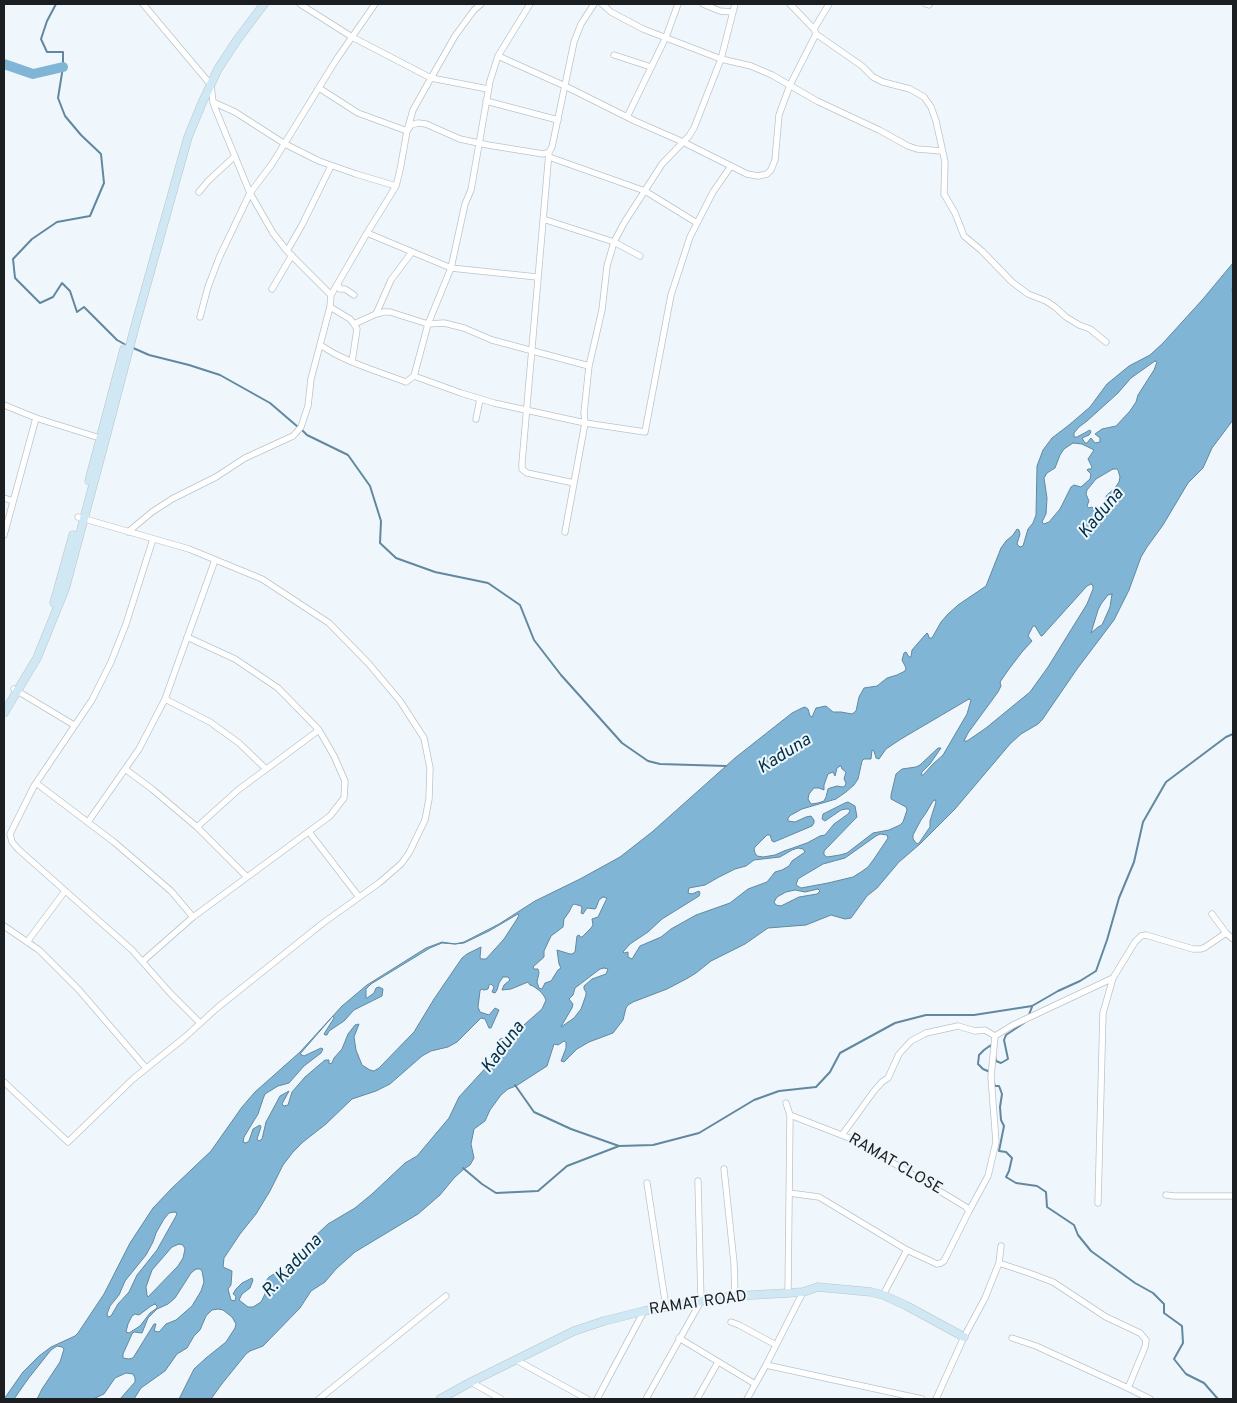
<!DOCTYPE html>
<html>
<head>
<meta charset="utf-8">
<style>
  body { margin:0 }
  #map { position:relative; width:1237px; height:1403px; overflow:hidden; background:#eff7fd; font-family:Overpass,sans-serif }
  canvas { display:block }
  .frame { position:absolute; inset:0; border:5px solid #1c1f21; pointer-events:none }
</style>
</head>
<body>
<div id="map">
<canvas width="1237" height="1403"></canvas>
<div class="frame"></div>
</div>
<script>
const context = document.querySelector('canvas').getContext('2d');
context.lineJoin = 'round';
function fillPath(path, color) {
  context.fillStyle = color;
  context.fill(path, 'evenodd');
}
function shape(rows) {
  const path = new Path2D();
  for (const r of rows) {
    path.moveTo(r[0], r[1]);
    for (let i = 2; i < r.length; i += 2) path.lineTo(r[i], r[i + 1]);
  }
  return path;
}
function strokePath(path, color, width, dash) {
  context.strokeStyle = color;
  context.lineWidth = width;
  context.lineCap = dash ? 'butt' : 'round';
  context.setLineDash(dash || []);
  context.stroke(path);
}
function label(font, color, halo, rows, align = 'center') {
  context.font = font + ' Overpass,sans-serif';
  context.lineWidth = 4;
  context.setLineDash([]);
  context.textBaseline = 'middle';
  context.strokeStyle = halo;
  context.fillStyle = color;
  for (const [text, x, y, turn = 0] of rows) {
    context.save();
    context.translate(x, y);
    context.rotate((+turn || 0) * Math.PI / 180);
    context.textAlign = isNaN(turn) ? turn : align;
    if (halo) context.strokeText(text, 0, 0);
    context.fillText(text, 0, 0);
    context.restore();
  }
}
const water = shape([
  [1233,263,1233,285,1232,290,1233,295,1233,420,1212,448,1203,468,1188,483,1163,525,1147,547,1141,557,1129,590,1114,620,1077,669,1042,720,1038,724,1021,734,1010,744,955,809,920,844,899,862,877,888,867,896,851,918,845,919,831,915,806,925,768,928,745,944,711,961,696,973,688,978,667,989,633,1002,628,1005,626,1008,623,1020,613,1033,589,1042,577,1049,564,1062,561,1061,566,1048,566,1042,564,1041,558,1045,554,1044,547,1066,516,1086,508,1089,501,1095,490,1110,485,1121,474,1129,471,1144,474,1158,470,1165,464,1169,454,1178,440,1195,418,1214,355,1252,336,1269,325,1282,311,1291,300,1308,263,1346,250,1351,246,1354,221,1385,211,1399,179,1399,194,1369,206,1358,226,1342,235,1328,236,1324,232,1317,223,1310,218,1309,212,1310,206,1316,200,1330,194,1336,187,1348,177,1354,165,1371,141,1388,134,1399,120,1399,135,1382,135,1378,133,1374,126,1373,115,1378,104,1394,93,1399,37,1399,42,1389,60,1362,64,1349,62,1347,57,1346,51,1350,28,1379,14,1399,4,1399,23,1372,39,1356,51,1347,75,1336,78,1333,104,1294,130,1243,153,1208,172,1188,211,1151,242,1107,255,1092,300,1052,342,1006,367,985,426,948,442,942,455,944,464,942,499,924,535,901,580,879,620,857,652,832,735,758,792,713,802,708,805,707,808,709,810,716,812,717,816,708,826,706,833,712,841,712,852,714,856,711,859,697,864,688,877,686,887,678,897,675,905,671,906,668,902,660,904,653,906,652,909,657,911,657,912,650,925,635,927,633,928,634,929,638,932,638,941,622,948,614,958,605,986,586,1001,548,1006,541,1013,535,1017,529,1019,530,1020,534,1017,544,1020,547,1023,546,1028,529,1033,523,1036,515,1037,466,1043,450,1052,438,1069,425,1090,407,1107,384,1129,366,1150,355,1163,343,1203,299,1233,263],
  [1155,361,1157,362,1154,370,1138,395,1136,402,1130,411,1116,426,1102,429,1095,434,1100,438,1100,442,1095,443,1091,438,1087,443,1085,443,1082,438,1089,435,1091,432,1090,430,1077,437,1074,437,1074,433,1079,427,1087,421,1118,393,1131,378,1155,361],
  [1073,443,1082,444,1094,450,1088,459,1092,467,1091,469,1088,469,1087,470,1091,474,1090,479,1081,487,1074,485,1071,487,1060,509,1049,522,1044,524,1042,522,1046,514,1047,498,1044,478,1047,473,1055,468,1060,455,1064,449,1073,443],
  [1113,469,1117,469,1118,470,1120,477,1119,482,1115,488,1106,496,1107,501,1112,504,1113,508,1108,514,1103,515,1098,514,1092,507,1089,508,1087,506,1089,501,1086,494,1087,490,1096,479,1113,469],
  [1091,584,1093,586,1093,589,1087,604,1048,667,1030,692,986,728,970,739,967,741,964,741,968,733,998,692,1001,686,1000,682,1009,669,1022,652,1032,641,1028,636,1033,626,1035,626,1041,636,1042,636,1087,586,1091,584],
  [1112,594,1110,607,1102,625,1098,627,1091,633,1098,610,1101,604,1108,595,1112,594],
  [969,699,971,700,967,714,943,755,933,764,923,775,921,775,922,772,930,764,941,748,938,748,920,765,916,767,902,769,896,774,891,795,891,799,906,807,907,810,903,822,900,825,889,830,873,833,847,853,840,855,827,857,824,855,824,851,857,817,855,806,848,802,845,803,823,814,822,819,825,821,841,810,846,809,849,809,850,811,848,814,834,824,825,835,820,836,807,843,784,851,775,855,763,857,757,856,755,853,754,849,755,847,767,835,770,835,772,841,774,842,812,826,814,823,814,820,811,816,806,817,795,822,788,821,788,818,791,815,802,809,836,799,846,792,854,785,858,779,862,761,864,759,871,759,872,750,874,751,876,758,879,759,886,749,901,739,969,699],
  [840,766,841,766,842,769,846,772,844,779,846,783,845,786,843,787,837,786,830,788,828,789,826,797,824,801,818,803,811,804,808,799,809,794,814,788,819,788,824,790,824,785,828,774,833,772,835,776,837,768,840,766],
  [935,800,936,802,930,821,930,827,919,843,917,844,913,839,913,835,921,820,926,813,933,801,935,800],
  [880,834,887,835,888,838,874,859,868,867,861,872,853,877,828,883,801,888,796,885,798,879,801,877,823,864,845,858,876,836,880,834],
  [798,848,803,849,805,852,792,861,789,866,782,870,775,872,767,882,748,889,730,903,696,915,671,929,661,937,640,946,632,959,628,957,628,952,624,953,623,952,630,944,648,932,662,919,699,896,700,893,699,891,692,894,688,893,689,888,705,885,719,877,735,869,746,866,754,860,780,857,792,850,798,848],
  [818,889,820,891,817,894,799,897,781,906,776,905,774,902,777,897,786,892,795,890,805,892,818,889],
  [603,897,607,898,598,917,592,919,593,925,591,928,582,937,580,937,579,935,577,936,575,952,572,954,570,954,557,950,559,964,561,968,558,970,551,981,545,983,542,989,539,988,537,982,539,973,538,969,534,969,533,967,544,957,544,951,551,936,563,927,564,919,569,912,572,906,574,904,581,906,582,908,581,913,583,914,587,908,595,909,596,908,599,900,603,897],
  [518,914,519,915,517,919,504,939,486,959,481,959,480,957,481,947,467,954,462,958,434,999,414,1032,379,1068,374,1071,370,1070,362,1065,356,1050,354,1037,359,1024,355,1025,348,1034,342,1049,334,1058,332,1063,329,1064,329,1060,325,1060,305,1077,292,1092,288,1105,284,1106,282,1104,289,1091,280,1096,266,1122,262,1139,259,1141,257,1139,261,1127,260,1125,253,1129,249,1141,246,1143,243,1142,244,1137,258,1114,263,1099,265,1094,278,1086,289,1083,304,1066,321,1053,323,1049,321,1048,304,1056,300,1054,333,1016,334,1018,324,1034,325,1035,327,1035,329,1031,344,1021,354,1010,382,996,383,989,379,987,376,988,374,993,367,998,366,998,366,989,371,984,430,948,442,943,455,944,464,943,489,931,518,914],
  [604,968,608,969,606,974,592,979,584,986,584,989,586,992,586,995,581,1009,574,1018,561,1027,562,1025,572,1008,573,1004,569,999,573,995,575,988,600,969,604,968],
  [503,977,508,977,510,980,504,985,502,990,511,989,528,982,530,985,533,986,540,991,544,996,546,1000,542,1009,525,1024,510,1041,506,1041,502,1038,500,1039,499,1041,502,1045,501,1051,459,1097,449,1118,417,1156,405,1163,372,1194,355,1208,328,1224,313,1238,296,1261,285,1273,280,1275,274,1274,269,1277,266,1281,265,1294,261,1302,253,1307,248,1307,239,1300,242,1294,250,1288,253,1280,252,1278,242,1283,236,1289,233,1294,236,1296,235,1301,231,1300,228,1289,231,1285,232,1271,223,1267,224,1258,240,1234,256,1214,270,1191,283,1165,293,1152,303,1142,326,1124,352,1099,376,1091,390,1084,422,1056,431,1051,448,1047,457,1042,481,1018,485,1019,489,1028,491,1028,499,1010,495,1008,489,1015,480,1012,478,1007,480,991,481,989,484,990,488,989,489,985,491,984,494,987,492,992,495,993,497,990,499,983,503,977],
  [175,1212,177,1213,176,1216,157,1250,137,1275,129,1292,118,1304,111,1316,108,1317,107,1314,110,1306,119,1295,125,1281,146,1255,153,1242,156,1233,164,1219,169,1213,175,1212],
  [179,1244,183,1245,185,1249,183,1258,178,1266,148,1297,147,1295,146,1287,152,1270,172,1247,179,1244],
  [196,1269,200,1269,202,1271,204,1282,201,1291,192,1306,176,1320,166,1324,159,1332,154,1331,156,1324,154,1324,133,1358,129,1359,123,1358,123,1354,132,1334,134,1332,142,1333,148,1318,157,1309,168,1304,175,1298,191,1273,196,1269],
  [155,1304,157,1306,157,1308,150,1313,140,1326,129,1333,126,1332,128,1324,132,1316,135,1314,139,1315,151,1306,155,1304]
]);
const stream = shape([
  [56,4,47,21,41,39,47,52,63,52,63,67,58,98,65,116,81,135,101,154,104,183,90,216,57,222,32,239,13,259,15,278,40,303,53,297,62,283,70,291,77,312,84,307,117,340,126,345],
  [131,347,149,355,189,365,220,375,270,403,298,427],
  [302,430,307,435,348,455,370,486,381,521,380,543,396,558,435,572,488,583,520,605,534,640,561,675,622,743,648,761,660,764,726,766],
  [1028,1017,1032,1007],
  [995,1056,996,1061,1001,1063,1008,1059,1004,1040,1006,1035,1024,1023],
  [990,1072,983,1069,978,1064,979,1055,984,1050,991,1045,991,1047],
  [994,1083,995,1086,999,1086,1002,1094,1000,1107,1001,1120,1004,1126,999,1151,1006,1152,1012,1158,1009,1171,1006,1177,1016,1183,1037,1186,1046,1192,1047,1207,1074,1225,1078,1235,1091,1251,1135,1283,1153,1293,1164,1304,1164,1313,1182,1326,1183,1343,1174,1359,1186,1374,1204,1383,1218,1399],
  [515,1085,534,1112,571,1129,619,1146],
  [463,1168,482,1184,496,1193,538,1191,567,1166,619,1146,653,1145,699,1133,754,1100,779,1091,816,1087,830,1072,840,1053,895,1023,926,1015,974,1015,1032,1006,1058,991,1080,981,1096,971,1107,940,1119,898,1134,862,1143,822,1166,782,1226,737,1233,734]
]);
const river = shape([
  [4,64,33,74,63,67]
]);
const street = shape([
  [143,4,211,85,213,102,215,108,250,193,273,233,287,251,331,295],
  [300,4,352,37,431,78,488,89],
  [602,4,611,12,643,29,721,59,751,66,772,75,817,101,879,130,908,146,917,149,942,151],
  [703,4,720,11,733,12],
  [790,4,814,29,816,34,862,66,873,77,883,82,910,89,924,97,931,107,936,121,945,162,944,194,955,213,964,236,982,251,1012,282,1028,294,1046,301,1055,307,1066,317,1079,325,1090,329,1106,342],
  [926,4,929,5],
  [814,29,829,4],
  [614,55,651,67],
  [498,56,565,86,635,121,683,142,747,174,758,176,767,174,771,170,775,160,779,115,790,85,816,34],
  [319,88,358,113,407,131,413,110,431,78,455,36,474,10,481,4],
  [486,101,558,120],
  [213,102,235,112,285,144,319,161,356,174,396,186],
  [627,117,666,37,678,4],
  [549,152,522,463,522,469,527,473,574,483],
  [549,157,645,191,697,223],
  [199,192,208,181,235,156],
  [543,219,614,242,640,256],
  [367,233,451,268,537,277],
  [287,251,302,225,331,166],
  [338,285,340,289,345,289,354,295],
  [272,289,292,255],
  [330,307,350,319,354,324,357,329,352,362,370,369,406,382,414,376,461,393,494,403,585,423,645,432,671,295,690,237,713,192,731,166],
  [376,314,391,280,412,252],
  [200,317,208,287,219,258,250,193,272,164,336,60,375,4],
  [354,324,376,314,384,312,390,312,428,324,444,323,464,328,492,340,589,366],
  [320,345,335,354,352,362],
  [414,376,428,324,451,268,465,204,471,190,490,81,498,56,530,4],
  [4,405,36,418,103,439],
  [476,419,480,399],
  [4,498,13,501],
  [128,532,152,512,172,499,216,477,245,458,293,436,301,427,308,406,311,379,330,307,331,295,367,233,396,186,400,170,407,131,411,125,418,123,426,124,460,139,488,145,543,154,549,152,552,147,574,42,581,24,594,4],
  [565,532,585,423,584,413,589,366,602,310,607,266,614,242,624,223,662,164,689,136,694,128,721,59,735,4],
  [4,535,36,418],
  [153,539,126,624,111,662,92,700,34,786,10,834,12,842,18,849,132,950,171,994,200,1023],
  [14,689,74,725],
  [165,699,210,722,239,743,266,769],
  [125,769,152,789,197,827,247,877],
  [36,783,114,842,171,891,193,917],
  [88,822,139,749,165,699,215,560],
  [197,827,238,790,319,730],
  [309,832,359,897],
  [1212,914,1226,933,1233,939],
  [4,926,39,950,79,990,146,1068],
  [27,942,65,891],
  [143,961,193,917,330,816,344,798,345,781,334,756,319,730,278,688,235,659,187,637],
  [4,1082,68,1142,133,1079,184,1038,217,1008,323,923,379,883,401,864,409,853,425,820,429,799,430,768,424,738,400,701,369,664,329,623,262,579,189,549,78,517],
  [786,1103,790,1115,788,1293],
  [790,1115,857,1141,966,1207,969,1211],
  [842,1135,874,1091,882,1082,888,1078,899,1054,911,1041,926,1033,958,1026,975,1031,985,1030,995,1036,1013,1025,1113,978],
  [724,1169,734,1263,735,1296],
  [647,1183,666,1307],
  [789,1193,819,1197,907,1250,937,1264,941,1263,944,1261,969,1211,988,1176,996,1142,991,1077,995,1036],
  [1166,1195,1174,1196,1233,1196],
  [1098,1203,1103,1013,1113,978,1135,942,1141,936,1146,935,1193,949,1200,949,1204,948,1226,933],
  [999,1263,1029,1273,1053,1282,1106,1317,1140,1333,1146,1340,1145,1347,1128,1388],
  [883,1295,907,1250],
  [731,1322,739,1325,776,1345],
  [679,1338,755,1384],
  [1012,1338,1036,1346,1128,1388,1150,1399],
  [516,1360,587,1399],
  [766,1365,922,1399],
  [471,1382,501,1399],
  [319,1399,446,1296],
  [597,1399,644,1311],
  [646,1399,701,1301,698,1181],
  [697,1399,718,1362],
  [747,1399,766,1365,803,1292],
  [936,1399,964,1337,985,1298,999,1263,1001,1246]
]);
const secondary = shape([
  [89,481,124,349],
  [54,603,73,535],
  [4,713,37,658,65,589,103,448,134,330,188,137,202,103,218,69,237,40,264,4],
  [440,1399,471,1382,574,1331,604,1321,644,1311,701,1301,735,1296,788,1293,803,1292,818,1287,871,1292,883,1295,907,1306,964,1337]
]);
const streetNames = [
  ["RAMAT CLOSE",895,1165,30],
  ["RAMAT ROAD",698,1304,-8]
];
const waterNames = [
  ["Kaduna",1102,514,-50],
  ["Kaduna",785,755,-32],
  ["Kaduna",504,1048,-53],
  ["R. Kaduna",293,1267,-47]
];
fillPath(water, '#80b5d5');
strokePath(water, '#62889f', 1);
strokePath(stream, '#62889f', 2);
strokePath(river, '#80b5d5', 10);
strokePath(street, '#bbc4c9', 7);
strokePath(secondary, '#bbc4c9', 9);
strokePath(street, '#fff', 5.5);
strokePath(secondary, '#d0e7f4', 8);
label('16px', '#1c1f21', '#eff7fd', streetNames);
label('italic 18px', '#023147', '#eff7fd', waterNames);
</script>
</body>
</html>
